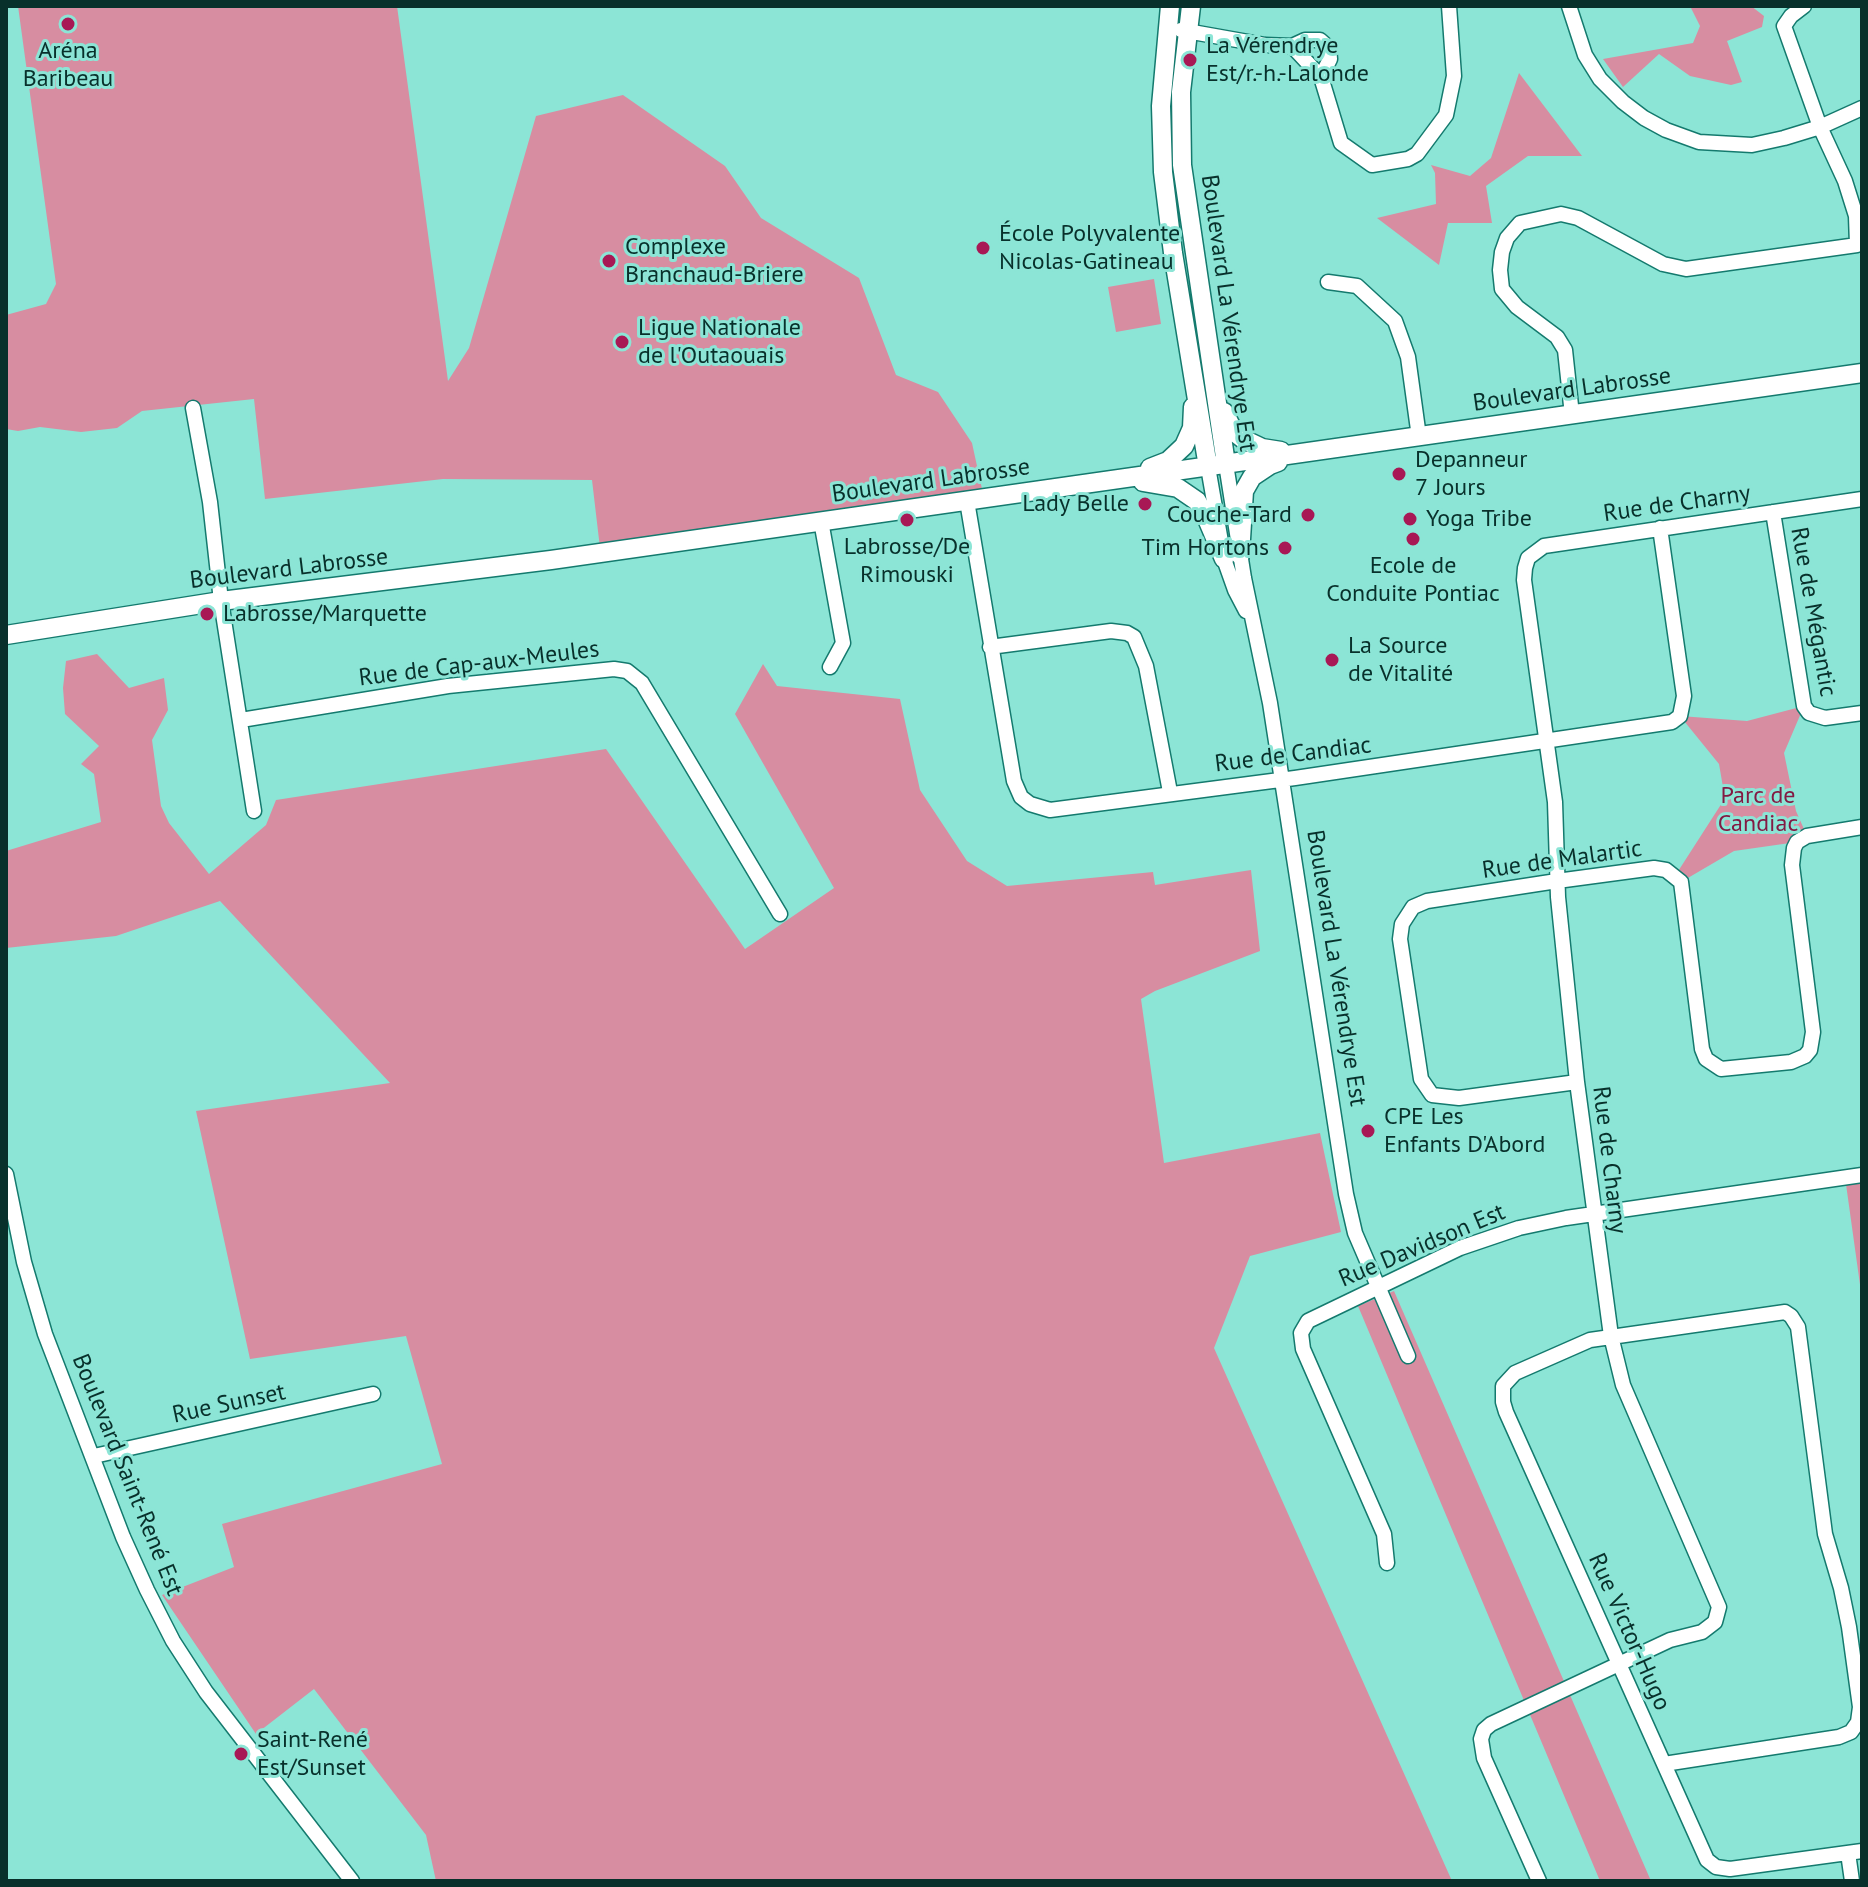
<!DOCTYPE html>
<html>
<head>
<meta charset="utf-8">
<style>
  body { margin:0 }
  #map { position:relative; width:1868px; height:1887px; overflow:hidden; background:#8ce5d6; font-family:"PT Sans",sans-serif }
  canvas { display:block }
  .frame { position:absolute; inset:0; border:8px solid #08302b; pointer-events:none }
</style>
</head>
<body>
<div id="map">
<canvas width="1868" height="1887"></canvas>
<div class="frame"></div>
</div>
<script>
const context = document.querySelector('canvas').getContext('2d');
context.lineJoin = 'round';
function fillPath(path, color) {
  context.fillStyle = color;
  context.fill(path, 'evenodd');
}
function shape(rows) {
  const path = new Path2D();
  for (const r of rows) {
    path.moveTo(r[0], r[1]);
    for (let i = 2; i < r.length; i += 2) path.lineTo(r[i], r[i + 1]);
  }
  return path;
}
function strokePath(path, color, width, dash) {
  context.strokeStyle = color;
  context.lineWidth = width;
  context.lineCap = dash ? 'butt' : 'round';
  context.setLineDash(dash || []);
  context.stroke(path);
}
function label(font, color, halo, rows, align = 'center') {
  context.font = font + ' "PT Sans",sans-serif';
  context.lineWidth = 6;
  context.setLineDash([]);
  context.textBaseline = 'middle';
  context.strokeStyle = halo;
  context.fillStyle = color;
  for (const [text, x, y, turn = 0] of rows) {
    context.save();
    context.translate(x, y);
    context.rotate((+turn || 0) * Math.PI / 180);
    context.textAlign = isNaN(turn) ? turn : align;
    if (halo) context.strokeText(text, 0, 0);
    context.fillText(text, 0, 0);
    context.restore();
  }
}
const green = shape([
  [18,6,397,6,448,381,469,348,536,116,623,95,725,166,761,218,859,278,896,375,938,392,972,443,982,489,600,548,592,480,443,479,265,499,254,399,142,411,117,428,81,432,40,427,18,431,6,429,6,315,46,304,56,284],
  [1690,6,1751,6,1764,16,1762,27,1727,41,1742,82,1731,85,1690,76,1659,54,1623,87,1603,59,1693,43,1700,26],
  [1519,73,1582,156,1528,156,1486,186,1492,223,1448,223,1439,265,1377,218,1436,204,1435,173,1431,165,1470,176,1491,158],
  [1154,279,1161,324,1116,332,1108,287],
  [97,654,129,688,164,678,168,710,152,740,161,806,169,823,209,874,266,825,276,800,606,749,745,949,834,888,735,714,763,664,777,686,900,699,920,790,967,861,1007,886,1153,872,1155,885,1251,870,1260,951,1155,991,1141,999,1164,1163,1320,1133,1341,1232,1250,1256,1214,1348,1452,1881,436,1881,426,1835,314,1689,256,1734,162,1595,234,1567,222,1524,442,1464,406,1336,250,1359,196,1111,390,1083,220,901,116,936,6,948,6,851,101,822,94,774,81,764,99,746,65,714,63,688,66,661],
  [1804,706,1784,753,1796,811,1807,836,1797,842,1734,851,1681,882,1675,876,1720,806,1724,793,1719,764,1680,716,1747,721],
  [1862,1175,1862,1299,1845,1177],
  [1394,1291,1651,1881,1600,1881,1358,1306]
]);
const minor = shape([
  [1569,6,1585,55,1600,79,1623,102,1644,118,1666,130,1699,142,1752,145,1784,138,1820,127,1862,108],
  [1181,30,1265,45,1292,46,1321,77,1341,143,1372,165,1408,159,1417,154,1446,115,1454,76,1449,6],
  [1292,46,1305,40,1320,40,1329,48,1330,59,1321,77],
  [1328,282,1357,286,1395,321,1408,357,1419,437],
  [193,408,210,502,221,601,254,811],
  [1572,415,1565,350,1557,337,1517,307,1502,289,1500,270,1502,252,1507,238,1520,223,1561,214,1578,218,1663,264,1686,269,1857,245,1856,216,1845,181,1820,127,1784,26,1791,16,1804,6],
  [1226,464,1244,578,1270,703,1346,1194,1355,1233,1408,1356],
  [1208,467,1224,559,1235,590,1246,611],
  [967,501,1014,781,1021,797,1030,804,1050,810,1295,778,1672,722,1680,716,1684,696,1660,528],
  [1773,512,1804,706,1809,713,1825,718,1862,713],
  [821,521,843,643,830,667],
  [990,647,1111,631,1127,633,1134,637,1146,666,1170,792],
  [241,720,448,686,614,669,627,671,642,683,780,914],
  [1577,1082,1459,1098,1432,1095,1421,1079,1400,939,1402,924,1413,907,1427,901,1557,881,1654,868,1666,870,1681,882,1702,1049,1706,1059,1721,1069,1791,1062,1805,1056,1810,1050,1813,1032,1792,865,1794,848,1797,842,1807,836,1862,827],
  [6,1174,24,1262,45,1334,123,1537,147,1590,173,1641,206,1692,352,1881],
  [94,1456,373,1394],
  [1387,1563,1384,1534,1303,1349,1301,1333,1308,1321,1460,1248,1519,1228,1566,1218,1862,1175],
  [1664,1764,1839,1737,1851,1732,1858,1722,1860,1707,1849,1627,1841,1588,1825,1534,1798,1327,1791,1316,1785,1312,1590,1340,1515,1373,1503,1386,1503,1402,1506,1412,1707,1860,1716,1867,1730,1869,1862,1851],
  [1848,1853,1852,1881],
  [1539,1881,1484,1758,1481,1739,1484,1730,1491,1724,1670,1640,1702,1632,1715,1622,1719,1607,1623,1385,1611,1336,1577,1082,1558,897,1555,802,1524,580,1525,568,1528,558,1544,546,1862,499]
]);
const major = shape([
  [1170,6,1161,106,1163,172,1173,253,1208,467],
  [1191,6,1181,92,1182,165,1226,464],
  [1224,412,1234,432,1243,439,1262,448,1281,451],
  [1150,468,1168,461,1184,446,1192,428,1193,407],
  [1143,482,1178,488,1197,501,1207,519,1224,559],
  [1240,555,1244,491,1252,477,1270,465,1278,462],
  [6,635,221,601,551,560,1862,373]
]);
const markers = [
  [68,24,8,"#a81855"],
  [1190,60,8,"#a81855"],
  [983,248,8,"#a81855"],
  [609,261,8,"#a81855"],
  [622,342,8,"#a81855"],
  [1399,474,8,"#a81855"],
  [1145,504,8,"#a81855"],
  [1308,515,8,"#a81855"],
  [1410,519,8,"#a81855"],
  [907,520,8,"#a81855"],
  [1413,539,8,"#a81855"],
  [1285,548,8,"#a81855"],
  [207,614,8,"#a81855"],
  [1332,660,8,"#a81855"],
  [1368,1131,8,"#a81855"],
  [241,1754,8,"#a81855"]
];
const poiNames = [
  ["La Vérendrye",1206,46],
  ["Est/r.-h.-Lalonde",1206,74],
  ["Aréna",68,51,"center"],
  ["Baribeau",68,79,"center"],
  ["École Polyvalente",999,234],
  ["Nicolas-Gatineau",999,262],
  ["Complexe",625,247],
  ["Branchaud-Briere",625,275],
  ["Ligue Nationale",638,328],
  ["de l'Outaouais",638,356],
  ["Depanneur",1415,460],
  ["7 Jours",1415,488],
  ["Lady Belle",1129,504,"right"],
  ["Couche-Tard",1292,515,"right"],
  ["Yoga Tribe",1426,519],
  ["Labrosse/De",907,547,"center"],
  ["Rimouski",907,575,"center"],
  ["Tim Hortons",1269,548,"right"],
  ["Ecole de",1413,566,"center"],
  ["Conduite Pontiac",1413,594,"center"],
  ["Labrosse/Marquette",223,614],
  ["La Source",1348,646],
  ["de Vitalité",1348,674],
  ["CPE Les",1384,1117],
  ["Enfants D'Abord",1384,1145],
  ["Saint-René",257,1740],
  ["Est/Sunset",257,1768]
];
const streetNames = [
  ["Boulevard La Vérendrye Est",1228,313,82],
  ["Boulevard Labrosse",1572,390,-8],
  ["Boulevard Labrosse",931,481,-8],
  ["Rue de Charny",1677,504,-8],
  ["Boulevard Labrosse",289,569,-7],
  ["Rue de Mégantic",1813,612,80],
  ["Rue de Cap-aux-Meules",479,664,-7],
  ["Rue de Candiac",1293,755,-7],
  ["Rue de Malartic",1562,860,-8],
  ["Boulevard La Vérendrye Est",1336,968,81],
  ["Rue de Charny",1609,1160,83],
  ["Rue Davidson Est",1422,1246,-23],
  ["Rue Sunset",229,1404,-12],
  ["Boulevard Saint-René Est",127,1475,68],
  ["Rue Victor-Hugo",1629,1632,66]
];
const parkNames = [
  ["Parc de",1758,796],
  ["Candiac",1758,824]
];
fillPath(green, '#d78da1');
strokePath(minor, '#147a6e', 17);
strokePath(major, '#147a6e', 21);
strokePath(minor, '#fff', 14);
strokePath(major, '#fff', 18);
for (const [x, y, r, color] of markers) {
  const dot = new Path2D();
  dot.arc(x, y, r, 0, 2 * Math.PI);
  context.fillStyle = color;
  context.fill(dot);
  strokePath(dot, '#8ce5d6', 3);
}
label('24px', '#08302b', '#8ce5d6', poiNames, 'left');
label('24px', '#08302b', '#8ce5d6', streetNames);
label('24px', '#831a43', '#8ce5d6', parkNames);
</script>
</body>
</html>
